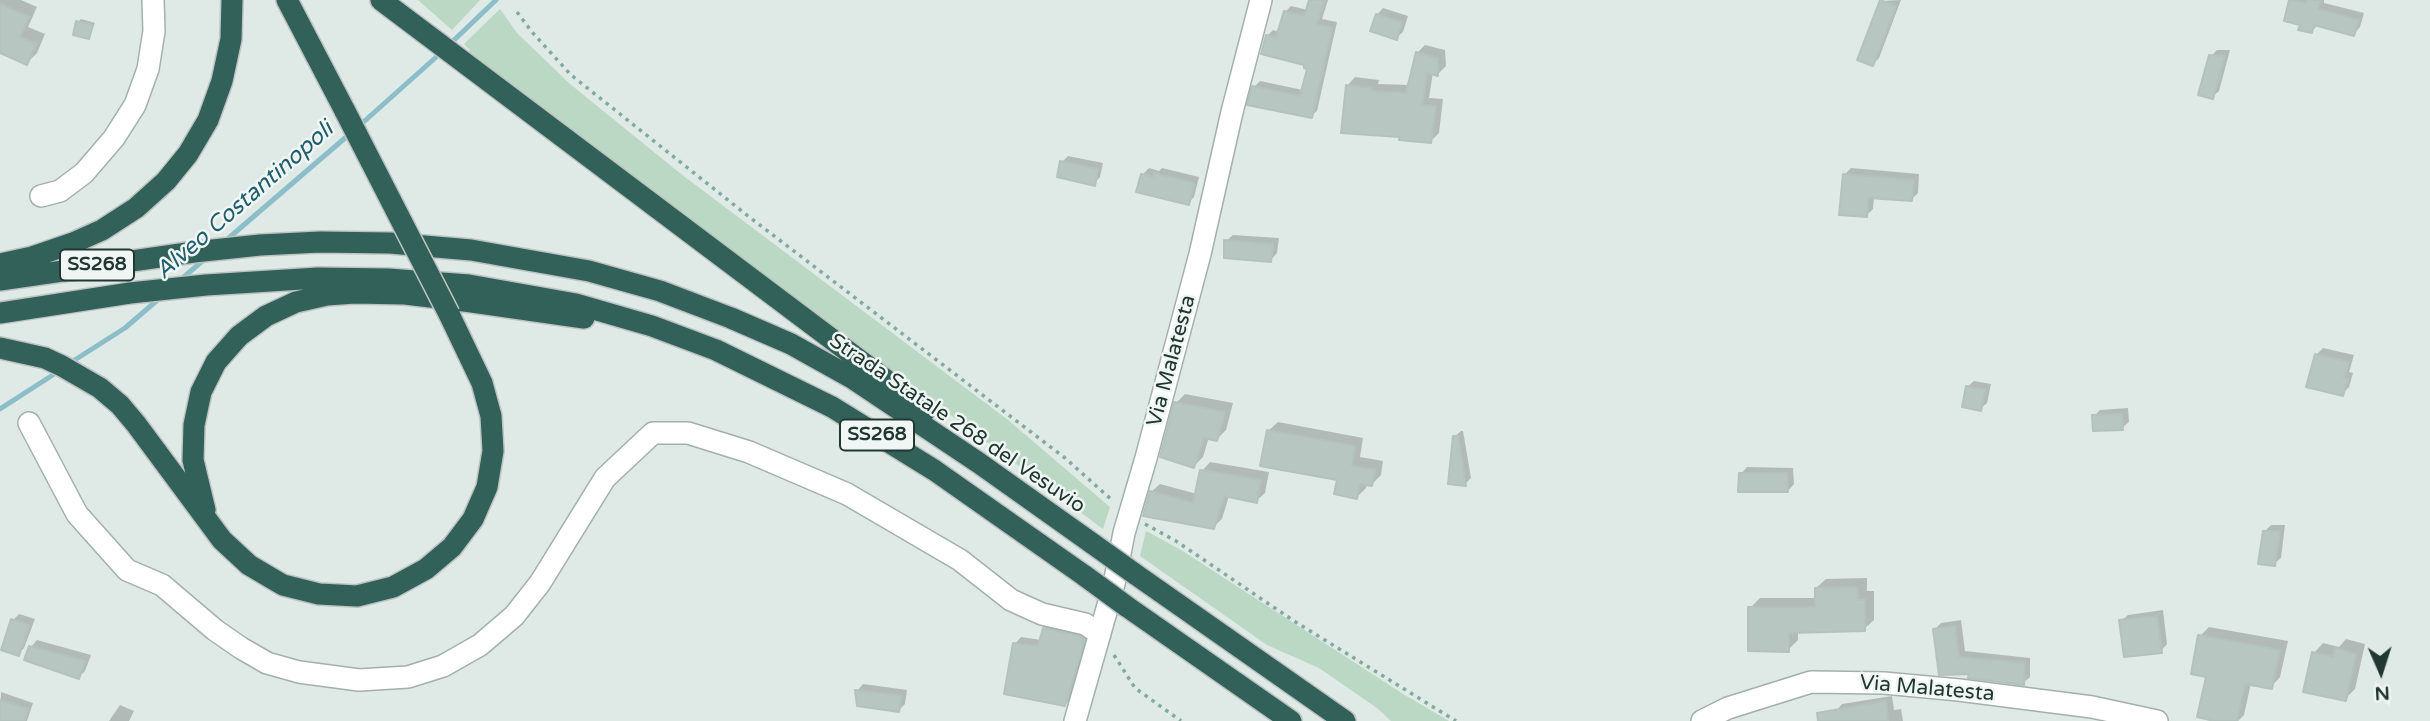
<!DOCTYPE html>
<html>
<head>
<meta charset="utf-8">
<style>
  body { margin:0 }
  #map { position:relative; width:2430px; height:721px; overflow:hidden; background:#dfe9e5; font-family:"Varela Round",sans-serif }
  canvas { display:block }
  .north { position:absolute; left:2346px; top:637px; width:70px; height:70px; -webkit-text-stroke:5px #eff6f3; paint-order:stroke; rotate:177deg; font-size:19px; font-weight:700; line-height:28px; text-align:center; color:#223732 }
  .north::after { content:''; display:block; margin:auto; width:24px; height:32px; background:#223732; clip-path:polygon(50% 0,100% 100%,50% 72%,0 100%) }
</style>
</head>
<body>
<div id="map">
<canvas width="2430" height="721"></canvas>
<div class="north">N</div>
</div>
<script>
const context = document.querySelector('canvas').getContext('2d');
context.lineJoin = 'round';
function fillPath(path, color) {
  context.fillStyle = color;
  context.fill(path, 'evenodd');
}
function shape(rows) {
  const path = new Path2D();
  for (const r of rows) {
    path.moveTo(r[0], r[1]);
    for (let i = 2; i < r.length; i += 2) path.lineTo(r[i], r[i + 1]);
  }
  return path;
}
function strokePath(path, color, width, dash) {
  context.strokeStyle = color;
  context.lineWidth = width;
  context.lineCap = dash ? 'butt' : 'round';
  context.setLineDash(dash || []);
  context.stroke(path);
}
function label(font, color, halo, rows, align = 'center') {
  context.font = font + ' "Varela Round",sans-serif';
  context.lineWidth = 5;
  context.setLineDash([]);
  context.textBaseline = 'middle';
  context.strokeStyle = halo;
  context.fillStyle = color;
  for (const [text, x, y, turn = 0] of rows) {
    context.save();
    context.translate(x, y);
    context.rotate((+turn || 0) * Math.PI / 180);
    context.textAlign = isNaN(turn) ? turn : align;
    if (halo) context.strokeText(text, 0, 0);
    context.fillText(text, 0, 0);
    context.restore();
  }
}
const green = shape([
  [418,0,480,0,452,30],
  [500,9,517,33,570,84,681,174,1008,420,1110,507,1103,529,468,54,470,50,464,44],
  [1146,531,1181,550,1403,694,1449,721,1391,721,1377,708,1319,668,1267,645,1140,556]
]);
const shadow = shape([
  [0,0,21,0,37,7,28,27,45,34,37,53,27,63,0,51],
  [1311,0,1328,0,1322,19,1337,22,1317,111,1311,116,1254,87,1260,81,1303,90,1309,68,1307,64,1267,36,1273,30,1279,32,1285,12,1291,6,1308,10],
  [1901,0,1879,58,1873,64,1881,1],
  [2291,0,2324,0,2324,3,2364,13,2360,27,2354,34,2318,25,2311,32,2302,24,2286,19],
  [1383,8,1408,16,1403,32,1396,38,1377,15],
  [81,19,95,23,89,37,78,22],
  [1425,45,1445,50,1446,66,1438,74,1433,72,1429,98,1443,99,1439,133,1431,141,1401,136,1347,86,1355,77,1379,80,1378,84,1410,85,1417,53],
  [2217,50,2230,50,2219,91,2212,97,2211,56],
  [1068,156,1103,163,1100,177,1094,184,1062,162],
  [1149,168,1159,171,1162,168,1199,177,1194,197,1188,203,1142,175],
  [1851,168,1919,174,1918,193,1911,200,1874,197,1873,209,1866,216,1845,174],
  [1233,235,1279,238,1277,253,1271,260,1226,241],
  [2323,348,2354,355,2349,372,2353,373,2349,387,2342,394,2309,386,2317,354],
  [1974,381,1991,384,1987,403,1980,409,1967,387],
  [1185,394,1233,403,1226,430,1217,439,1209,437,1203,457,1194,466,1176,403],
  [2128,408,2129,422,2122,428,2094,416,2100,410],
  [1278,422,1363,438,1360,457,1383,461,1381,475,1372,484,1367,484,1366,488,1357,497,1339,479,1268,431],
  [1461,431,1463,431,1471,478,1465,484,1454,437],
  [1210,462,1269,472,1265,493,1256,501,1229,496,1222,519,1213,527,1151,492,1160,484,1197,494,1202,471],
  [1747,467,1793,468,1794,484,1788,491,1741,474],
  [2271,525,2285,525,2281,558,2274,564,2264,532],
  [1867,578,1867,591,1874,591,1874,620,1864,629,1798,631,1798,640,1788,650,1750,608,1760,598,1817,598,1816,588,1826,579],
  [2163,610,2167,644,2161,651,2121,621,2128,615],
  [19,614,35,619,24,648,18,654,13,620],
  [1961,620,1965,651,2030,658,2030,677,2023,683,1970,672,1935,629,1941,623],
  [1050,623,1090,633,1071,698,1065,705,1015,644,1021,637,1041,640,1044,629],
  [2209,627,2288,641,2280,677,2271,687,2251,683,2244,715,2238,721,2222,721,2200,636],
  [2346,639,2365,644,2355,689,2345,699,2314,653,2323,643,2339,647],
  [37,640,91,655,85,671,79,677,31,647],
  [863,684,907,690,905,704,899,710,857,691],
  [1,692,33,703,27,721,0,721],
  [1892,696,1894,710,1901,709,1903,721,1838,721,1836,711,1842,704],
  [120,705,134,711,129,721,109,721]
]);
const stream = shape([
  [450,44,496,0],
  [359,126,443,51],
  [224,242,352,132],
  [179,281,206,258],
  [70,363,125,328,161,297],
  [0,409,59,371]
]);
const building = shape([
  [1309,0,1325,0,1317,24,1332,28,1312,118,1247,105,1252,86,1300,96,1307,69,1304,68,1304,65,1261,54,1266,35,1276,37,1284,11,1304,16,1309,0],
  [1880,0,1896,6,1873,66,1857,60,1880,0],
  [2289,0,2306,3,2307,0,2321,0,2318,9,2359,20,2354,36,2314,25,2312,33,2298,30,2300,25,2284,21,2289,0],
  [0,4,29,17,20,37,36,44,27,65,0,53,0,4],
  [1376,14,1402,22,1397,40,1370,31,1376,14],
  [76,21,93,25,89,39,73,35,76,21],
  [1416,52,1438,58,1438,76,1427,73,1422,105,1436,106,1431,143,1399,140,1400,137,1341,133,1346,85,1372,88,1371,91,1406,93,1416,52],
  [2209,55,2225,56,2213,99,2198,95,2209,55],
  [1060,161,1098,169,1095,186,1057,177,1060,161],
  [1154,173,1194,183,1189,205,1136,192,1141,174,1153,177,1154,173],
  [1843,174,1914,180,1912,201,1868,198,1867,217,1839,215,1843,174],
  [1224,240,1273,244,1271,262,1224,258,1224,240],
  [2315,354,2349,362,2344,378,2348,379,2343,396,2306,387,2315,354],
  [1966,386,1985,390,1981,411,1962,407,1966,386],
  [1174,402,1225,412,1217,441,1204,438,1194,468,1160,457,1174,402],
  [2122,414,2123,430,2093,431,2092,415,2122,414],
  [1267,430,1355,446,1352,466,1375,470,1372,486,1360,484,1357,499,1334,494,1337,480,1260,466,1267,430],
  [1453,436,1458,436,1466,486,1448,484,1453,436],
  [1200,470,1261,480,1257,503,1224,496,1214,529,1143,516,1150,491,1193,503,1200,470],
  [1739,473,1787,473,1788,492,1738,492,1739,473],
  [2263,531,2280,531,2275,566,2258,564,2263,531],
  [1857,587,1858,600,1865,600,1865,631,1789,633,1789,652,1748,651,1748,607,1815,607,1815,588,1857,587],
  [2157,616,2162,653,2124,657,2119,620,2157,616],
  [11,619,29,625,19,656,1,650,11,619],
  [1955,626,1959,657,2025,663,2024,685,1968,678,1969,674,1939,675,1933,629,1955,626],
  [1043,628,1080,636,1085,639,1065,706,1004,694,1013,643,1038,646,1043,628],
  [2198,635,2280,650,2272,689,2245,684,2237,721,2214,721,2197,717,2206,677,2191,674,2198,635],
  [29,646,85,661,79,679,24,660,29,646],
  [2335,648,2356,654,2346,701,2303,692,2312,652,2333,657,2335,648],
  [855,690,902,696,899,712,857,706,855,690],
  [0,700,28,709,24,721,0,721,0,700],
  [1886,701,1888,721,1818,721,1817,713,1886,701]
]);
const path = shape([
  [517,12,532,32,571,75,748,216,1065,458,1113,501],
  [1145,524,1176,541,1294,621,1456,721],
  [1114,655,1135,688,1181,721]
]);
const minor = shape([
  [41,196,60,191,84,173,114,138,135,105,148,69,154,31,153,0],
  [29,423,77,514,127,570,162,585,215,630,241,648,267,663,299,672,359,680,408,677,443,666,480,645,514,616,540,583,605,478,653,433,688,433,749,452,847,494,960,560,1011,600,1042,614,1085,624,1100,634],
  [1075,721,1114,584,1124,533,1146,458,1200,254,1232,112,1261,0],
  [1702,721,1728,708,1811,682,1884,683,1959,690,2092,707,2157,721]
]);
const highway = shape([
  [287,0,345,111],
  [381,0,886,380,924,412],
  [0,264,32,257,73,243,102,230,136,208,166,181,188,154,208,120,222,81,231,39,232,0],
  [0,280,194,252,260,245,320,242,390,243,471,250,589,271,660,291,731,318,791,344,852,378,979,463,1093,544],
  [0,313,130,293,206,285,318,278,388,279,469,285,576,304,652,326,716,350,832,407,934,470,1085,576],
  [0,348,45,358,62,366,100,388,120,405,136,424,222,540,249,565,283,585,319,594,357,596,393,587,426,569,452,547,473,519,487,487,493,451,491,416,482,383,449,314],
  [205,510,193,460,194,425,201,392,216,362,239,336,266,316,296,302,327,295,355,293,405,294,472,302,584,318],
  [1135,574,1345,721],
  [1126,606,1291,721]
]);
const highwayBridge = shape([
  [345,111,449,314],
  [1093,544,1135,574],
  [1085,576,1126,606]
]);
const shields = [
  [97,265,74],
  [877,435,74]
];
const shieldNames = [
  ["SS268",97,265],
  ["SS268",877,435]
];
const streetNames = [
  ["Via Malatesta",1172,361,-75],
  ["Strada Statale 268 del Vesuvio",957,424,34],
  ["Via Malatesta",1927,689,5]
];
const waterNames = [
  ["Alveo Costantinopoli",245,201,-41]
];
fillPath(green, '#bad8c3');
fillPath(shadow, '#0003');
strokePath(stream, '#8cbec9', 5);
fillPath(building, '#b8c6c1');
strokePath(building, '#b3c2bc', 2);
strokePath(minor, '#a3b0ac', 24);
strokePath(highway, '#bdc3c2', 24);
strokePath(path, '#83aa9f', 3.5, [3.5, 5]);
strokePath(minor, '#fff', 21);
strokePath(highway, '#316158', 21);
strokePath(highwayBridge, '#bdc3c2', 24, []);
strokePath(highwayBridge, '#316158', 21);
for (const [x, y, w] of shields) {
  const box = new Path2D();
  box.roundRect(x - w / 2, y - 15.5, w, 31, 5);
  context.fillStyle = '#eff6f3';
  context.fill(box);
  strokePath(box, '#223732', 2);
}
label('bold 19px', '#223732', null, shieldNames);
label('21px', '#223732', '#eff6f3', streetNames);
label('italic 23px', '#225e6d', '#eff6f3', waterNames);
</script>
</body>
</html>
